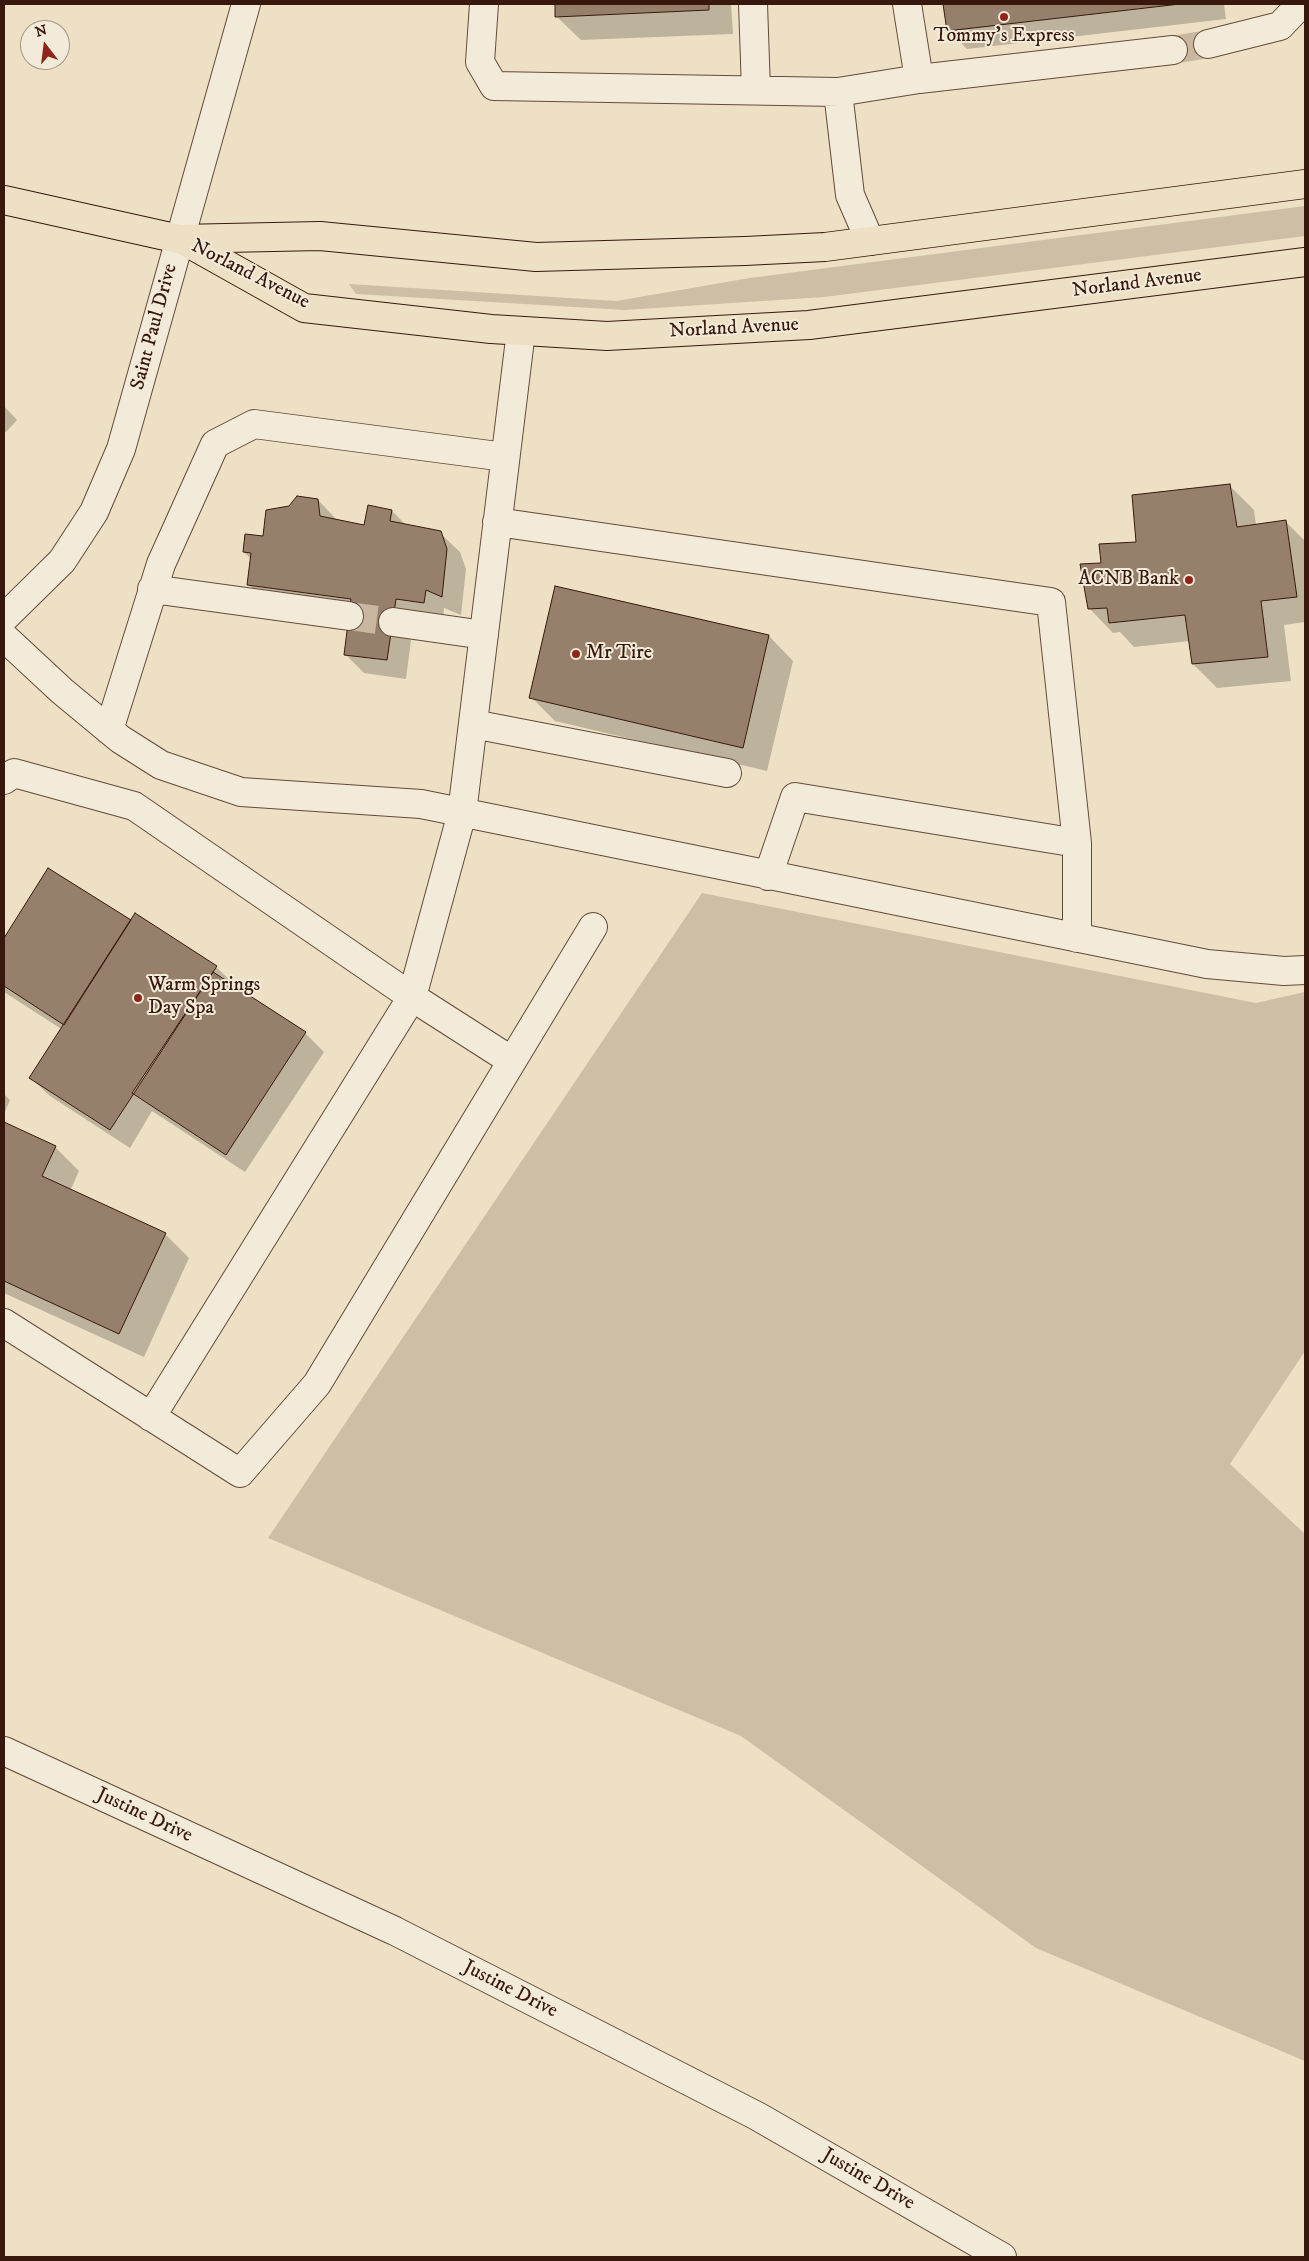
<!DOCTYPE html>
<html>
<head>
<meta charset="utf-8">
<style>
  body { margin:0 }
  #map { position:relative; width:1309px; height:2261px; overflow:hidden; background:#ede0c4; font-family:"IM FELL DW Pica",serif }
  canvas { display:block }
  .frame { position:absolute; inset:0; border:5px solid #38180c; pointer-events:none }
  .north { position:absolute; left:20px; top:20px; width:50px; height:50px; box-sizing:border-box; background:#f3ebd9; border:1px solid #a89787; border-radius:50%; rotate:345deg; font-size:14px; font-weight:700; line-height:20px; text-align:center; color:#38180c }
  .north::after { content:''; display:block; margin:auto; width:18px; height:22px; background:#8f2418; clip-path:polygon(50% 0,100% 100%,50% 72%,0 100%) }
</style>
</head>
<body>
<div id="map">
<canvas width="1309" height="2261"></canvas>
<div class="frame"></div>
<div class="north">N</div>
</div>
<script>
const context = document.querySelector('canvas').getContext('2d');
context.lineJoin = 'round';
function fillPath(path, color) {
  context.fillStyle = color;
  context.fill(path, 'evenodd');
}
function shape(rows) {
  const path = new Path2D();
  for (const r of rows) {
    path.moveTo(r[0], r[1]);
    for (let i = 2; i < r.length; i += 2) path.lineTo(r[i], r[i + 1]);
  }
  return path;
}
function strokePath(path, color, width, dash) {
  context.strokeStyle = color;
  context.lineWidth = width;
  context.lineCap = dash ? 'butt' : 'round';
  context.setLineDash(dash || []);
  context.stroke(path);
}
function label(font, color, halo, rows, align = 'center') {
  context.font = font + ' "IM FELL DW Pica",serif';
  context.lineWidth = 4;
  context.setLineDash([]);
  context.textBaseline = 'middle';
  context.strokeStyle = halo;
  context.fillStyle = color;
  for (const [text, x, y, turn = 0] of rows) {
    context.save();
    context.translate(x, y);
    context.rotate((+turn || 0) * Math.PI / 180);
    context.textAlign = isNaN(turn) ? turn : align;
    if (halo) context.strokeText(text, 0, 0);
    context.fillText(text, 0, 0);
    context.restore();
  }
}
const green = shape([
  [1305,206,1305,236,824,297,625,310,356,294,349,284,616,301,750,278],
  [702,893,1256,1003,1305,992,1305,1351,1230,1464,1305,1534,1305,2061,1036,1948,741,1736,268,1538]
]);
const shadow = shape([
  [556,4,731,4,733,34,581,40,556,16],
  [944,4,1224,4,1226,19,967,49,948,30],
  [4,406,17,420,6,432,4,431],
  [1230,486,1254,510,1256,525,1286,522,1305,541,1305,622,1284,625,1291,681,1217,688,1193,664,1190,641,1134,647,1120,632,1113,633,1089,608,1102,564],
  [318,500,337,520,365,527,369,507,392,511,406,525,440,533,460,552,466,569,461,615,444,608,443,621,414,617,406,679,364,673,345,654,350,615,267,603,248,584,252,560,244,552],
  [556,587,769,636,793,661,767,771,555,721,531,697],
  [49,870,131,922,216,967,235,985,234,987,305,1033,324,1052,245,1172,152,1111,130,1148,50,1096,31,1078,63,1030,4,992,4,940],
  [4,1094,10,1100,4,1114],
  [4,1123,55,1147,79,1171,70,1191,165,1234,189,1258,144,1357,4,1293]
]);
const building = shape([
  [555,4,709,4,709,10,555,17,555,4],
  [943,4,1180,4,947,31,943,4],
  [1230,484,1237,527,1286,520,1297,597,1261,601,1268,657,1192,664,1185,615,1109,623,1107,608,1088,609,1080,564,1101,563,1099,544,1136,542,1132,495,1230,484],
  [297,496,318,499,320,516,364,525,368,505,392,510,390,521,441,531,447,549,442,597,426,590,424,603,396,599,387,660,344,655,351,599,247,585,251,553,243,552,245,534,263,536,266,510,289,506,297,496],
  [555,586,769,635,743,748,529,698,555,586],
  [48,868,131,920,64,1025,4,986,4,938,48,868],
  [135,913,217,966,110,1130,29,1078,135,913],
  [213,972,306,1032,226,1155,132,1093,213,972],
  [4,1122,56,1146,42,1176,166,1233,119,1334,4,1281,4,1122]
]);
const minorTunnel = shape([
  [1173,50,1208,44],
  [349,616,393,622]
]);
const minor = shape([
  [484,4,480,62,494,86,838,92,850,195,870,241],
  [753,4,756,90],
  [1208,44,1280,26,1301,4],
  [919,79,1173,50],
  [838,92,919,79,907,4],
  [497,522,1051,602,1077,843,795,797,768,876],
  [152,589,349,616],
  [4,618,62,561,94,512,121,449,246,4],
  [393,622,484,635],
  [4,637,62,691,120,739,161,765,241,792,421,804,1207,964,1284,971,1305,970],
  [473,724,727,773],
  [109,730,161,564,215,444,254,424,505,457],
  [4,780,14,773,134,806,412,997,462,813,521,331],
  [1077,843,1077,938],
  [4,1323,240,1473,317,1384,593,927],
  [151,1417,412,997,512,1061],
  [4,1751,395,1931,757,2116,1002,2257]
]);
const major = shape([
  [4,200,179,239,320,236,536,257,745,251,825,247,1305,184],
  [181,239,304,308,491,329,607,336,809,325,1305,262]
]);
const markers = [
  [1004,17,5,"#8f2418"],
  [1189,580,5,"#8f2418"],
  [576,654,5,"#8f2418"],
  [138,998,5,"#8f2418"]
];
const poiNames = [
  ["Tommy's Express",1004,37,"center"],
  ["ACNB Bank",1179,580,"right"],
  ["Mr Tire",586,654],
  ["Warm Springs",148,986],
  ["Day Spa",148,1009]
];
const streetNames = [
  ["Norland Avenue",250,275,27],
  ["Norland Avenue",1137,284,-7],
  ["Saint Paul Drive",155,327,-75],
  ["Norland Avenue",734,329,-3],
  ["Justine Drive",144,1816,25],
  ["Justine Drive",510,1990,27],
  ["Justine Drive",868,2180,30]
];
fillPath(green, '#cebea5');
fillPath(shadow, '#0003');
fillPath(building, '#96806c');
strokePath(building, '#38180c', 1);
strokePath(minorTunnel, '#c9b89f', 28, [28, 14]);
strokePath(minor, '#654a3a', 30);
strokePath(major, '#38180c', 30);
strokePath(minor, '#f3ebd9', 28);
strokePath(major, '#ede0c4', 28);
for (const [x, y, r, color] of markers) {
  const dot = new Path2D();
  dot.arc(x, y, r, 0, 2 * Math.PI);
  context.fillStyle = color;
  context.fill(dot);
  strokePath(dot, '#f3ebd9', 2);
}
label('20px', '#38180c', '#f3ebd9', poiNames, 'left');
label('20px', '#38180c', '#f3ebd9', streetNames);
</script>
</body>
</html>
